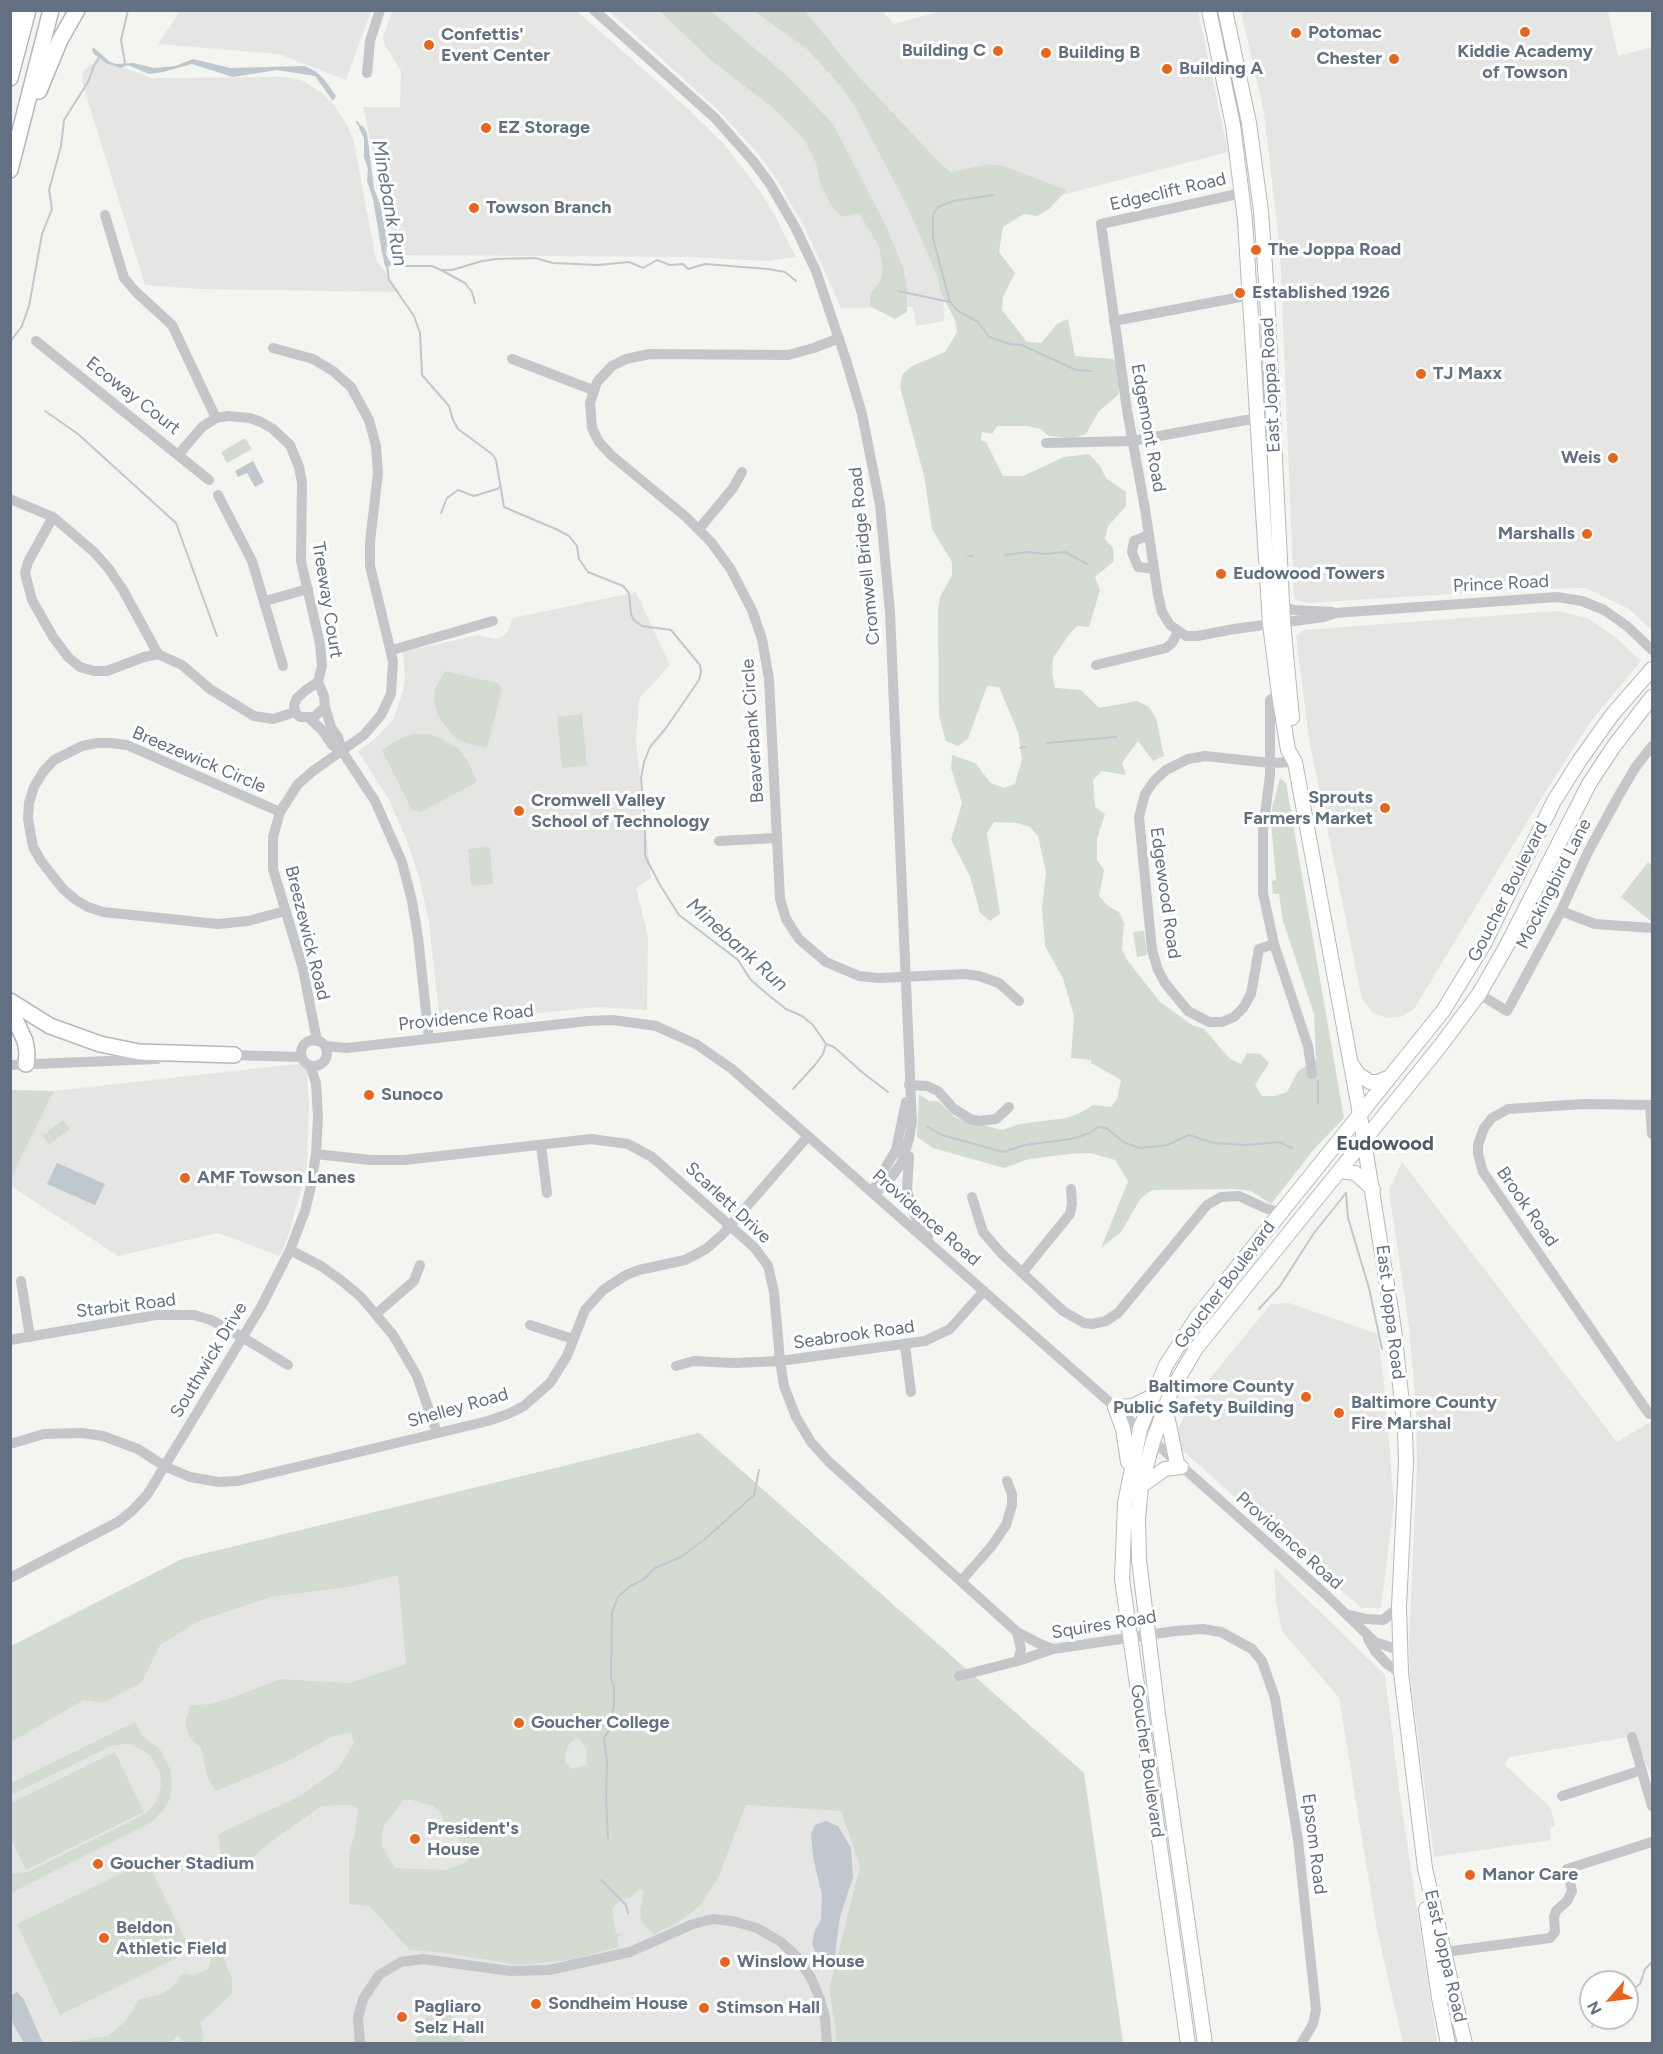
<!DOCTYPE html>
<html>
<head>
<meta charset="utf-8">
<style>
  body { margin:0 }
  #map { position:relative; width:1663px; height:2054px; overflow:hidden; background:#f4f5f0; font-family:Figtree,sans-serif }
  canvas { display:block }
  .frame { position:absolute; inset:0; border:12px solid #627082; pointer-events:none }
  .north { position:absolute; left:1579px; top:1970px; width:60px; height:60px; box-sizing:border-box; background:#fff; border:2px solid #c0c6cd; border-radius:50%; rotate:242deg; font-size:16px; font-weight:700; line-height:24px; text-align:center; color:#627082 }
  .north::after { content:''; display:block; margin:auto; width:21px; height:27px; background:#e8651d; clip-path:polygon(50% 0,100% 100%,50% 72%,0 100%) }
</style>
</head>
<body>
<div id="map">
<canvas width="1663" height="2054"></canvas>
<div class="frame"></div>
<div class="north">N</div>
</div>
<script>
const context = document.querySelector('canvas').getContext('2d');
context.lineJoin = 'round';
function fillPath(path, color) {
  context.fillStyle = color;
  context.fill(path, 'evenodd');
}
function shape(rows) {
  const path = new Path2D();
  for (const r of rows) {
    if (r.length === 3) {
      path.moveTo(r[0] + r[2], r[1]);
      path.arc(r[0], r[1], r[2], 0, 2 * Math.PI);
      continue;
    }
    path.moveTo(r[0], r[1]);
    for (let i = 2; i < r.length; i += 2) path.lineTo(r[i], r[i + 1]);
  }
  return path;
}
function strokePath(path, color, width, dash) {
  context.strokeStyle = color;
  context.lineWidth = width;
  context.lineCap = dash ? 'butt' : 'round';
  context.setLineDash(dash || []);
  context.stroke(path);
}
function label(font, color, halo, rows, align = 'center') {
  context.font = font + ' Figtree,sans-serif';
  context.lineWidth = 6;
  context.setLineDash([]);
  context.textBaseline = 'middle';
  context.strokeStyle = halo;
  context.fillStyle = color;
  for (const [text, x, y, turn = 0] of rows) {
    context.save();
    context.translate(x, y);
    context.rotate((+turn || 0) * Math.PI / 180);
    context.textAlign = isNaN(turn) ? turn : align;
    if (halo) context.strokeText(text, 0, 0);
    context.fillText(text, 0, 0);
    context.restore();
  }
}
const built = shape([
  [881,10,894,24,937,12,938,10,1198,11,1228,152,942,226,944,321,916,326,913,307,841,308,803,224,777,180,760,156,719,111,609,11],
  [180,11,180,10,371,11,346,80,279,54,158,44],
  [392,11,577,11,687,108,724,144,760,191,774,214,796,257,767,261,691,257,396,255,363,107,400,107,401,71,385,45,383,38],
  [1241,11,1608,11,1618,56,1652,47,1652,631,1629,609,1586,588,1532,589,1307,603,1294,599,1280,251,1264,113],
  [98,58,151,78,283,77,301,80,321,92,334,105,347,125,354,142,376,260,400,292,200,289,145,285,83,85,82,73],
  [636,592,670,665,639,699,636,741,651,878,636,888,648,936,647,1010,597,1007,440,1024,429,923,420,880,407,841,389,800,358,751,373,741,393,720,403,691,405,677,403,652,478,635,496,639,502,637,508,631,513,618],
  [1557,611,1588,618,1615,637,1641,661,1591,721,1541,799,1414,1009,1403,1016,1388,1018,1373,1013,1362,999,1309,739,1296,636,1304,630],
  [306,1063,309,1104,307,1167,289,1234,280,1256,218,1233,118,1256,11,1186,10,1178,54,1091],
  [1402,1162,1617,1442,1652,1421,1652,1778,1635,1736,1510,1757,1504,1764,1551,1808,1555,1826,1550,1828,1551,1840,1434,1857,1410,1676,1409,1641,1417,1466,1416,1407,1409,1327,1389,1191],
  [1289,1303,1378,1334,1384,1383,1394,1503,1381,1608,1362,1608,1345,1594,1183,1451,1175,1434,1193,1399,1271,1304],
  [699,1433,1084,1773,1123,2043,11,2044,11,1646,182,1559],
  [1274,1567,1385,1675,1400,1796,1437,2043,1403,2043,1377,1930,1339,1698,1282,1631,1276,1601]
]);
const green = shape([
  [660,11,711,11,787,76,833,124,884,222,894,245,904,271,907,285,907,312,895,319,870,306,870,293,879,284,883,270,879,246,859,213,843,217,833,208,821,186,816,163,804,139,777,111,713,62],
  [754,11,805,11,858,76,941,164,951,172,989,164,1003,166,1067,190,1049,209,1037,216,1024,214,1003,227,999,252,1015,273,1003,297,1002,310,1027,342,1041,343,1057,324,1068,319,1075,356,1113,359,1121,369,1118,395,1099,411,1086,434,1074,438,1049,436,1040,429,1028,426,997,426,992,434,982,432,981,440,986,442,1003,476,1023,476,1064,457,1089,454,1100,466,1106,478,1126,492,1126,506,1108,526,1105,539,1113,548,1114,561,1095,577,1100,590,1089,627,1077,626,1068,636,1053,658,1052,674,1055,688,1081,690,1099,708,1137,701,1149,707,1156,718,1164,756,1153,761,1138,741,1122,763,1126,775,1102,771,1093,780,1095,807,1105,814,1097,839,1097,860,1104,870,1099,896,1108,906,1119,912,1124,923,1122,949,1127,960,1160,1002,1192,1025,1204,1029,1230,1059,1241,1064,1247,1053,1260,1054,1269,1063,1255,1085,1262,1096,1275,1096,1287,1092,1298,1071,1316,1060,1314,1014,1283,921,1279,894,1273,894,1272,881,1276,880,1271,822,1272,808,1280,778,1286,783,1344,1118,1315,1148,1271,1204,1251,1191,1236,1189,1152,1190,1141,1198,1121,1232,1101,1248,1128,1181,1115,1160,1090,1153,1070,1154,1029,1159,1004,1168,933,1148,917,1137,919,1094,929,1101,938,1101,956,1118,1002,1130,1020,1124,1066,1118,1080,1113,1093,1105,1111,1107,1117,1099,1121,1080,1091,1063,1091,1060,1071,1058,1074,1016,1063,978,1045,946,1042,908,1046,872,1038,836,1030,827,1018,823,994,822,987,833,1000,914,990,921,980,913,970,876,951,840,962,803,951,768,952,755,975,763,991,783,1004,788,1015,784,1022,759,1018,732,999,687,987,686,968,739,958,746,946,741,939,716,938,610,940,597,952,575,952,562,932,529,924,476,900,387,902,375,912,366,945,352,957,332,955,320,940,291,938,278,908,208,855,107,840,85,807,49],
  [245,438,252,449,227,463,221,452],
  [445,671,498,683,502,689,487,748,465,743,452,735,438,716,434,700,435,689],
  [582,714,587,766,562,768,557,717],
  [413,734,429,734,442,739,457,748,468,761,477,782,421,812,412,810,382,750,399,739],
  [490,847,493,884,471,886,468,849],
  [1648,862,1652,866,1652,922,1621,897],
  [1144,931,1147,955,1137,957,1133,932],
  [11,1090,54,1091,11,1178,10,1090],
  [63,1120,70,1129,49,1145,43,1136],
  [699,1433,1084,1773,1123,2043,836,2043,836,2030,829,1989,860,1866,841,1811,746,1805,719,1876,701,1904,685,1918,655,1934,646,1928,641,1920,640,1912,644,1891,639,1890,629,1898,622,1900,614,1906,612,1911,616,1933,621,1934,617,1938,618,1947,571,1960,518,1965,445,1953,410,1950,369,1906,349,1904,349,1853,355,1833,358,1809,349,1805,321,1806,267,1845,240,1869,221,1859,218,1834,300,1796,338,1769,354,1743,351,1732,331,1737,288,1761,216,1791,208,1778,201,1748,190,1738,185,1723,190,1705,210,1704,228,1699,281,1679,349,1683,406,1664,398,1575,348,1587,271,1597,199,1621,160,1645,142,1682,103,1703,84,1700,11,1742,11,1646,182,1559],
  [579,1739,587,1750,586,1765,571,1769,565,1762,565,1756,567,1748,571,1742],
  [408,1799,433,1806,441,1813,447,1829,456,1835,463,1845,469,1849,472,1854,471,1857,464,1863,445,1870,395,1868,382,1846,382,1835,384,1825,404,1800],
  [135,1722,143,1737,160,1749,171,1771,172,1784,170,1799,163,1810,155,1819,144,1826,11,1893,11,1873,28,1872,139,1817,148,1811,154,1804,159,1795,161,1784,160,1773,151,1756,134,1745,126,1744,111,1746,11,1795,11,1783],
  [115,1752,144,1812,26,1870,11,1839,11,1803],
  [147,1861,191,1951,60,2015,17,1924],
  [212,1956,223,1957,232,1978,232,1994,200,2023,204,2035,201,2043,185,2043,177,2036,171,2043,65,2043,108,2036,125,2022,140,1999,162,1994,174,1985,182,1973,195,1975,208,1969],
  [437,2012,445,2012,458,2020,464,2043,416,2043,421,2024,425,2019]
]);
const water = shape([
  [93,47,110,62,116,64,133,63,154,68,175,66,193,59,230,68,305,66,315,71,324,79,336,96,333,101,315,76,277,70,233,77,192,64,163,72,149,74,128,65,120,68,106,63,94,54,92,50],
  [362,125,367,133,374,189,382,209,385,227,387,244,386,254,391,265,387,267,385,266,382,253,373,199,367,181,368,169,364,157,364,138,359,128],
  [253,461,264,482,255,487,247,473,238,477,235,471],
  [57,1163,105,1184,95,1205,47,1184],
  [826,1821,838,1826,851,1848,853,1877,840,1917,835,1955,830,1967,826,1968,820,1965,812,1944,815,1930,821,1920,822,1895,813,1857,811,1834,815,1825],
  [17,1992,23,1998,43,2043,24,2043,13,2024,11,2013,11,1996]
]);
const stream = shape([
  [125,63,121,40,128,10],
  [357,122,361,128],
  [388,262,399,266,432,266,441,270,452,270,482,261,496,259,535,258,553,263,598,265,629,262,643,268,657,260,670,265,683,264,688,269,705,264,768,269,785,272,796,281],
  [387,265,389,280,414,316,420,333,422,375,449,406,453,420,458,429,492,454,496,460,504,507,558,530,569,536,577,546,579,559,588,572,623,586,629,593,631,614,634,620,642,626,671,630,700,665,701,672,699,680,666,728,650,747,644,762,641,778,645,820,645,856,660,885,679,915,738,960,750,979,767,994,786,1009,802,1016,813,1025,826,1044,834,1047,863,1073,888,1092],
  [441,270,465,283,472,292,475,303],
  [898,291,950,302,958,311,978,322,989,337,1010,344,1022,345,1076,370,1091,371],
  [950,302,933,238,933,215,938,207,953,201,993,195],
  [10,342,22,326,29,306,42,234,52,209,49,190,61,146,64,120,88,82,94,66,100,56],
  [45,411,78,434,176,523,217,636],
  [441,513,447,498,458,490,474,496,497,489,501,486],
  [1005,555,1028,552,1045,554,1065,552,1087,564],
  [968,556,973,556],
  [1047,743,1116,737],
  [1020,748,1025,747],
  [793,1089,815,1065,823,1054,826,1044],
  [1318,1103,1318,1081],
  [926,1126,942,1135,1003,1152,1025,1145,1071,1139,1090,1133,1098,1127,1106,1128,1125,1143,1140,1148,1167,1145,1189,1135,1214,1143,1247,1145,1279,1142,1292,1148],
  [1346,1193,1348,1218,1369,1288,1382,1349],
  [1259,1309,1280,1286,1314,1233,1346,1193],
  [608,1838,606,1797,607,1763,604,1738,610,1729,614,1704,614,1685,611,1679,612,1612,618,1597,629,1587,644,1579,655,1568,681,1557,705,1539,754,1495,759,1470],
  [601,1880,626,1905,628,1913],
  [1627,1994,1640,1984,1645,1969,1652,1962],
  [1592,2027,1597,2018]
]);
const minor = shape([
  [594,10,715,118,753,161,770,184,795,227,816,271,846,360,862,414,880,505,890,612,912,1122,909,1139,901,1164,885,1186,873,1193],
  [367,73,370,41,380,10],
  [1242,193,1101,224,1127,410,1145,509,1158,595,1162,612,1170,625,1186,636,1197,636,1234,629,1324,617,1335,613,1557,597,1582,601,1604,610,1627,626,1652,650],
  [105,215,124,278,136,292,172,325,216,418],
  [1114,321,1251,295],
  [839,338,814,348,788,355,650,354,626,359,612,366,597,382,590,403,592,428,599,442,611,455,686,517,711,542,730,568,752,610,762,639,769,679,780,899,786,919,799,939,826,962,859,976,879,978,965,974,979,976,999,983,1019,1001],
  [36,341,209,480],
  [273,348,313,359,333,371,351,387,369,420,376,446,378,473,370,542,370,566,393,661,391,694,381,715,364,735,313,771,298,784,280,812,273,837,273,869,303,969,317,1041],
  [512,359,593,390],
  [1046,443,1132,441,1246,420,1273,419],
  [179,454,202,427,216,418,228,416,250,418,261,422,273,429,290,445,299,467,302,483,301,561,320,644,322,666,318,682],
  [218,495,252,561,283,666],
  [10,499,53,517,94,552,109,569,123,590,158,654,182,665,210,689,254,716,273,719,295,712],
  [53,517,28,562,25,573,32,600,53,637,68,657,80,667,94,671,107,671,144,657,158,654],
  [699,529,733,488,742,472],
  [1149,535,1134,541,1132,552,1138,567,1154,569],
  [265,601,308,589],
  [1282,606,1294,610,1332,612],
  [392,650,493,621],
  [1096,665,1166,648,1172,643,1178,632],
  [318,682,324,696,325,707,314,717,300,717,295,712,294,705,297,698,306,690,318,682],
  [1279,694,1270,700,1270,775,1263,830,1263,893,1274,944,1308,1046,1312,1074],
  [325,707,331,727,338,737,342,751,375,801,402,862,412,901,418,937,429,1039],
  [309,718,322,730,332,745,342,751],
  [280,812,127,745,111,743,97,743,82,746,54,760,43,772,34,787,29,803,28,819,33,847,41,861,63,889,76,900,88,907,103,912,218,924,248,921,285,911],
  [719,841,776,838],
  [1561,911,1595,924,1652,928],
  [1274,944,1259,949,1251,994,1243,1008,1234,1017,1222,1022,1209,1022,1188,1011,1165,983,1158,970,1152,950,1139,817,1145,794,1154,781,1166,770,1188,759,1205,756,1270,763,1295,762],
  [1479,994,1507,1011,1561,911,1588,852,1618,797,1635,768,1652,746],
  [314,1053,13],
  [325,1046,347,1048,588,1021,613,1020,656,1026,696,1044,732,1069,1115,1407,1323,1592,1375,1642,1399,1650],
  [230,1055,302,1057],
  [10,1065,157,1059],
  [909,1085,927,1086,938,1091,953,1108,970,1119,979,1121,996,1119,1009,1107],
  [1650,1105,1652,1134],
  [1652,1105,1584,1104,1508,1109,1492,1118,1484,1128,1478,1145,1478,1154,1483,1172,1649,1414,1652,1412],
  [541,1145,547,1193],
  [316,1154,370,1160,405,1160,591,1139,628,1144,652,1157,755,1248,768,1266,774,1292,780,1361,784,1386,796,1417,811,1442,828,1461,1017,1632,1040,1644,1053,1649],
  [909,1156,907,1191,915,1216,928,1237],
  [873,1193,878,1180,896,1150,906,1102],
  [972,1197,983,1232,1001,1253,1063,1311,1084,1323,1092,1324,1106,1321,1118,1313,1207,1205,1221,1197,1239,1196,1265,1208,1281,1213],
  [290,1250,321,1266,342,1281,361,1297,393,1335,417,1376,437,1433],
  [1022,1273,1070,1214,1072,1204,1071,1189],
  [21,1281,30,1337],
  [376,1314,414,1281,420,1265],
  [530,1325,573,1339],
  [10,1340,156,1315,194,1315,211,1320,242,1337,288,1365],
  [905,1345,911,1392],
  [676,1366,694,1361,734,1363,780,1361,925,1341,950,1329,984,1291],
  [10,1444,44,1434,82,1433,103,1436,138,1449,164,1466,190,1477,219,1482,238,1481,488,1421,508,1414,524,1406,550,1383,567,1356,585,1310,603,1290,626,1275,639,1270,685,1260,706,1249,722,1235,808,1136],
  [10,1578,118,1522,132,1511,147,1495,261,1307,290,1250,305,1211,311,1186,316,1154,318,1117,316,1083,310,1065],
  [961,1581,991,1547,1006,1525,1012,1505,1012,1494,1007,1481],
  [1348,1615,1366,1619,1383,1620,1399,1607],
  [1017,1632,1021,1649,1018,1661],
  [1368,1639,1375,1651,1387,1664,1401,1673],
  [959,1676,1018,1661,1053,1649,1175,1631,1203,1629,1221,1632,1252,1649,1262,1661,1275,1698,1298,1840,1316,2010,1313,2024,1301,2044],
  [1632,1737,1652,1806],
  [1562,1796,1642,1770],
  [1437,1953,1550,1938,1555,1932,1554,1917,1556,1911,1567,1901,1572,1891,1567,1869,1652,1842],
  [360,2044,358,2018,363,1999,379,1975,401,1962,423,1959,510,1971,549,1970,630,1952,693,1924,713,1919,732,1921,757,1928,781,1942,798,1958,811,1978,820,1999,825,2018,827,2044]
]);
const major = shape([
  [1209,10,1233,125,1245,220,1270,624,1279,694,1288,750,1295,762,1358,1103,1394,1329,1405,1432,1406,1462,1399,1607,1401,1673,1425,1868,1465,2044],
  [1225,10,1249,123,1261,211,1267,295,1283,622,1292,718],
  [1352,1065,1358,1074,1370,1082,1378,1082,1390,1077],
  [1340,1171,1355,1173,1373,1189],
  [1165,1406,1177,1463],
  [1128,1462,1123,1429,1115,1407,1133,1406,1153,1396],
  [1141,1486,1165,1469,1181,1467],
  [1426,1909,1439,1998,1448,2044],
  [1188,2044,1122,1579,1125,1503,1140,1429,1166,1365,1197,1317,1443,1011,1485,942,1554,801,1580,760,1612,715,1652,669],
  [1205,2044,1158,1715,1139,1560,1138,1519,1141,1486,1153,1441,1172,1389,1197,1347,1441,1045,1479,994,1506,947,1589,784,1614,746,1652,697]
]);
const highway = shape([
  [13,37,16,10],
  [10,78,28,10],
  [39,91,60,40,77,10],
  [10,170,51,10],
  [10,1001,50,1026,100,1044,139,1052,234,1055],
  [10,1008,25,1041,27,1053,26,1064]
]);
const markers = [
  [1525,32,6,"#e8651d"],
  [1296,33,6,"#e8651d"],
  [429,45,6,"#e8651d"],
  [998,51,6,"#e8651d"],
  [1046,53,6,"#e8651d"],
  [1394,59,6,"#e8651d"],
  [1167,69,6,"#e8651d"],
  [486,128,6,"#e8651d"],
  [474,208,6,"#e8651d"],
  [1256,250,6,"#e8651d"],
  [1240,293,6,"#e8651d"],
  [1421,374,6,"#e8651d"],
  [1613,458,6,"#e8651d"],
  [1587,534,6,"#e8651d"],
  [1221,574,6,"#e8651d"],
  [1385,808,6,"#e8651d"],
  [519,811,6,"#e8651d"],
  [369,1095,6,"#e8651d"],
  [185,1178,6,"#e8651d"],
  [1306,1397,6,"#e8651d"],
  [1339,1413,6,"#e8651d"],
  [519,1723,6,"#e8651d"],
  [415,1839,6,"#e8651d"],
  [98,1864,6,"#e8651d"],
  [1470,1875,6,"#e8651d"],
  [104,1938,6,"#e8651d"],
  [725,1962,6,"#e8651d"],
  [536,2004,6,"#e8651d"],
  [704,2008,6,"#e8651d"],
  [402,2017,6,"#e8651d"]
];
const poiNames = [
  ["Potomac",1308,33],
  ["Confettis'",441,35],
  ["Event Center",441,56],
  ["Building C",986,51,"right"],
  ["Kiddie Academy",1525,52,"center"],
  ["of Towson",1525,73,"center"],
  ["Building B",1058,53],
  ["Chester",1382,59,"right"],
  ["Building A",1179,69],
  ["EZ Storage",498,128],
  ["Towson Branch",486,208],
  ["The Joppa Road",1268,250],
  ["Established 1926",1252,293],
  ["TJ Maxx",1433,374],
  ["Weis",1601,458,"right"],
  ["Marshalls",1575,534,"right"],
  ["Eudowood Towers",1233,574],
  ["Sprouts",1373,798,"right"],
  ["Farmers Market",1373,819,"right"],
  ["Cromwell Valley",531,801],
  ["School of Technology",531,822],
  ["Sunoco",381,1095],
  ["AMF Towson Lanes",197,1178],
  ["Baltimore County",1294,1387,"right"],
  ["Public Safety Building",1294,1408,"right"],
  ["Baltimore County",1351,1403],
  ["Fire Marshal",1351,1424],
  ["Goucher College",531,1723],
  ["President's",427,1829],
  ["House",427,1850],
  ["Goucher Stadium",110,1864],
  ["Manor Care",1482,1875],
  ["Beldon",116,1928],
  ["Athletic Field",116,1949],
  ["Winslow House",737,1962],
  ["Sondheim House",548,2004],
  ["Pagliaro",414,2007],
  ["Selz Hall",414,2028],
  ["Stimson Hall",716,2008]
];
const streetNames = [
  ["Edgeclift Road",1168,192,-13],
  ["East Joppa Road",1271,385,-93],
  ["Ecoway Court",133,396,38],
  ["Edgemont Road",1148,428,80],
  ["Cromwell Bridge Road",865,556,-96],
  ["Prince Road",1501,584,-3],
  ["Treeway Court",327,600,81],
  ["Beaverbank Circle",753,731,-94],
  ["Breezewick Circle",199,760,23],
  ["Mockingbird Lane",1554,884,-63],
  ["Goucher Boulevard",1508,892,-63],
  ["Edgewood Road",1165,893,82],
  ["Breezewick Road",307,933,76],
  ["Providence Road",466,1018,-6],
  ["Scarlett Drive",728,1203,43],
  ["Brook Road",1527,1207,55],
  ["Providence Road",926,1218,41],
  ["Goucher Boulevard",1225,1285,-53],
  ["Starbit Road",126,1306,-7],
  ["East Joppa Road",1390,1312,83],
  ["Seabrook Road",854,1335,-8],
  ["Southwick Drive",209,1360,-59],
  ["Shelley Road",458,1408,-16],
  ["Providence Road",1289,1541,42],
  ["Squires Road",1104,1625,-9],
  ["Goucher Boulevard",1147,1761,82],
  ["Epsom Road",1314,1844,83],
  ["East Joppa Road",1445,1956,77]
];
const waterNames = [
  ["Minebank Run",389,203,80],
  ["Minebank Run",737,945,42]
];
const neighbourhoodNames = [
  ["Eudowood",1385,1144]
];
fillPath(built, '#e5e6e4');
fillPath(green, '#d4dcd1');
fillPath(water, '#bfc8ce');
strokePath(stream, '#bfc8ce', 2);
strokePath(major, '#b6b9bd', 16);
strokePath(highway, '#b6b8bb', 18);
strokePath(minor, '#c4c6ca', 10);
strokePath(major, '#fff', 14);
strokePath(highway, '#fff', 15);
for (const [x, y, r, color] of markers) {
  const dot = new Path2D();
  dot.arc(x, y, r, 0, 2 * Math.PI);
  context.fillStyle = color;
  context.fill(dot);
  strokePath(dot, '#fff', 2);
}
label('bold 18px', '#627082', '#fff', poiNames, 'left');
label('18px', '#627082', '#fff', streetNames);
label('italic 20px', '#637987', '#fff', waterNames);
label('bold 20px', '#505a67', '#fff', neighbourhoodNames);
</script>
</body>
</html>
